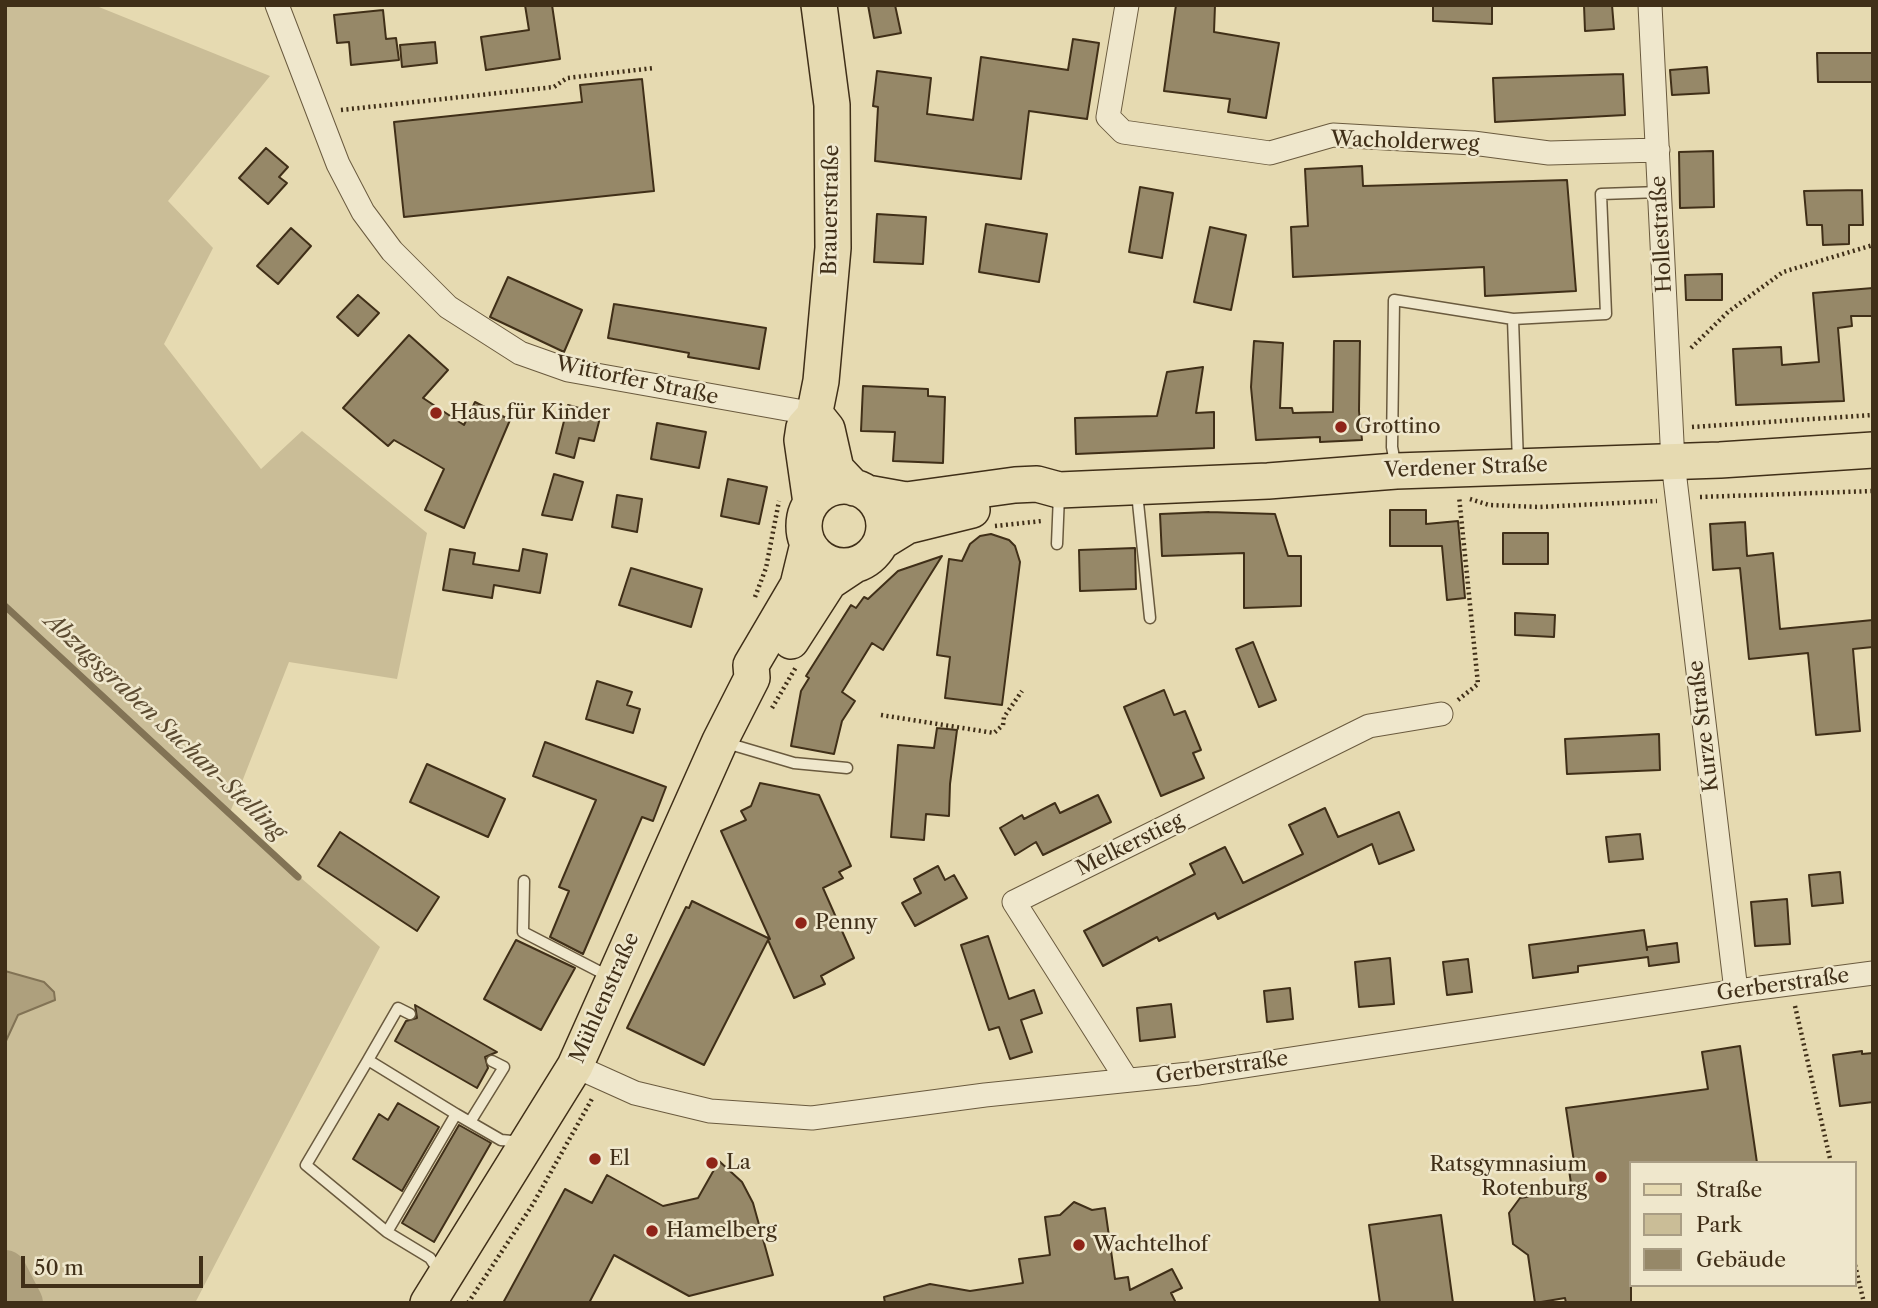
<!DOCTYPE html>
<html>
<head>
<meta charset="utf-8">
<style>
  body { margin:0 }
  #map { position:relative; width:1878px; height:1308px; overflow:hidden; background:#e6dab1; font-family:"Libre Caslon Text",serif }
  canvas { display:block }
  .frame { position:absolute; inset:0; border:7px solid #402f18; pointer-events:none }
  .legend { position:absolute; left:1629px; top:1161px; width:228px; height:126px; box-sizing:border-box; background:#efe7cc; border:2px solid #a99d84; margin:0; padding:9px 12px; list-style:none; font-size:21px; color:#402f18 }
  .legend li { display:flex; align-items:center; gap:14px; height:35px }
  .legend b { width:35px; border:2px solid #a99d84 }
  .scale { position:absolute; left:21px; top:1256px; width:182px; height:32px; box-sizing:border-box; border:4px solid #402f18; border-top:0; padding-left:9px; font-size:21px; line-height:24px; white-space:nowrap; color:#402f18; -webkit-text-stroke:5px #efe7cc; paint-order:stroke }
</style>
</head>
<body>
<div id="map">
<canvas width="1878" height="1308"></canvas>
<div class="frame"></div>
<ul class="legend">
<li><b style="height:9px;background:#e6dab1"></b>Straße</li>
<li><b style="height:19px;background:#cabd97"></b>Park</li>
<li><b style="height:19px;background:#968868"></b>Gebäude</li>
</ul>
<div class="scale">50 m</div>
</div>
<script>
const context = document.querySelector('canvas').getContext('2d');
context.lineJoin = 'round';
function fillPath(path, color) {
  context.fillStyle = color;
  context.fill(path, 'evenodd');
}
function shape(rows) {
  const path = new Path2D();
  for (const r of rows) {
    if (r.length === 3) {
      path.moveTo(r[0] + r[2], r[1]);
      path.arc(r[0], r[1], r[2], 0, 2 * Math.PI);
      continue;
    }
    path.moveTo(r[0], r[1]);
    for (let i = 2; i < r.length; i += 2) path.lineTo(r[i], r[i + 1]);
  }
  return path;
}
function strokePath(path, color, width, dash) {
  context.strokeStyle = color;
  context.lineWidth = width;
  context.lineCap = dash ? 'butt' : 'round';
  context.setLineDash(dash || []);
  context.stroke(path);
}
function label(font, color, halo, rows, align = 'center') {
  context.font = font + ' "Libre Caslon Text",serif';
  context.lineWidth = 5;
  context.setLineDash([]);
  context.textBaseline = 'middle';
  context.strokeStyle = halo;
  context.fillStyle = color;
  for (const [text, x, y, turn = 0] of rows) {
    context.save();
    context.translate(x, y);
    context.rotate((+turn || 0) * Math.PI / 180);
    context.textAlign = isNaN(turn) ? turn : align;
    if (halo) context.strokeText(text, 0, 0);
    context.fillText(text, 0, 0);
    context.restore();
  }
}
const green = shape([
  [5,5,94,5,270,76,168,201,213,248,164,344,261,469,302,431,427,533,397,679,289,662,229,815,380,947,195,1303,5,1303]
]);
const water = shape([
  [5,971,44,982,54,992,55,1000,18,1015,5,1043,5,971]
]);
const stream = shape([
  [5,606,298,877],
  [5,1284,14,1288]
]);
const river = shape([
  [5,1272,21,1303]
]);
const building = shape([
  [525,5,552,5,560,59,486,70,481,37,529,30,525,5],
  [868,5,895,5,901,33,874,38,868,5],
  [1176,5,1215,5,1214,32,1279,43,1266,118,1228,112,1230,99,1164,91,1176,5],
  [1433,5,1492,5,1492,24,1433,21,1433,5],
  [1584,5,1612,5,1614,29,1585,31,1584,5],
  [383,10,386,39,396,38,399,60,351,65,349,42,337,43,334,15,383,10],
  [1073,39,1099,43,1087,119,1029,111,1021,179,875,161,878,107,873,106,877,71,931,78,927,114,973,120,981,57,1068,70,1073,39],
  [435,42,437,63,402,67,400,45,435,42],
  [1817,53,1873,53,1873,82,1818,82,1817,53],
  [1707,67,1709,93,1672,95,1670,70,1707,67],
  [1623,74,1625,115,1495,122,1493,78,1623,74],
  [642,79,654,191,404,217,394,122,582,102,580,85,642,79],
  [266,148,288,167,279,177,287,183,268,204,239,178,266,148],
  [1713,151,1714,207,1680,208,1679,152,1713,151],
  [1362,166,1363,186,1567,180,1576,291,1485,296,1484,267,1293,277,1291,227,1308,226,1305,169,1362,166],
  [1140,187,1173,193,1162,258,1129,252,1140,187],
  [1862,190,1863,225,1849,225,1849,244,1823,245,1822,225,1807,225,1804,191,1862,190],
  [877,214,926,217,923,264,874,262,877,214],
  [986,224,1047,234,1039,282,979,272,986,224],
  [1210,227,1246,235,1231,310,1194,302,1210,227],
  [291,228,311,246,278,284,257,266,291,228],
  [1722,274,1722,300,1686,300,1685,275,1722,274],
  [508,277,582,310,564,352,490,317,508,277],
  [1873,288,1873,316,1851,316,1852,326,1838,328,1844,401,1736,405,1733,349,1781,347,1782,365,1819,362,1813,293,1873,288],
  [358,295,379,313,358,336,337,317,358,295],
  [614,304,766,328,759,369,688,357,689,353,608,338,614,304],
  [409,335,448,370,423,398,464,425,475,402,510,420,464,528,425,510,444,469,394,440,388,446,343,408,409,335],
  [1254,341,1283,343,1280,408,1292,408,1293,413,1333,412,1334,341,1360,341,1359,411,1362,440,1320,442,1320,437,1256,440,1251,387,1254,341],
  [1203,367,1196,413,1214,412,1214,448,1076,454,1075,418,1157,416,1167,372,1203,367],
  [863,386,928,389,928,396,945,397,943,463,893,461,895,432,861,431,863,386],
  [568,405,601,414,594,441,579,438,574,458,556,453,568,405],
  [657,423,706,432,699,468,651,459,657,423],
  [554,474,583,482,572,520,542,515,554,474],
  [728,479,767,487,759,524,721,516,728,479],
  [617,495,642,499,637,532,612,527,617,495],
  [1390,510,1426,510,1426,524,1458,521,1465,598,1447,600,1442,546,1390,546,1390,510],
  [1209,512,1275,514,1288,556,1301,556,1301,606,1244,608,1244,553,1162,556,1160,514,1209,512],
  [1745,522,1747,556,1773,553,1780,629,1873,620,1873,647,1853,649,1860,731,1816,735,1808,653,1749,659,1740,568,1713,570,1710,524,1745,522],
  [1503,533,1548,533,1548,564,1503,564,1503,533],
  [991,534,1009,540,1015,546,1020,562,1002,705,945,698,950,657,937,655,949,559,962,561,970,544,980,536,991,534],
  [1135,548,1136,589,1080,591,1079,550,1135,548],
  [450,549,475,553,473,564,519,571,523,549,547,554,540,593,494,585,492,598,443,590,450,549],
  [942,556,883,650,872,643,842,692,855,701,842,721,834,754,791,746,801,691,809,678,806,676,851,605,856,608,864,597,868,599,898,571,942,556],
  [631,568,702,589,691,627,619,605,631,568],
  [1515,613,1555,615,1554,637,1515,635,1515,613],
  [1253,642,1276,700,1259,707,1236,649,1253,642],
  [597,681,632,692,627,705,640,709,633,733,586,719,597,681],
  [1164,690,1174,715,1185,711,1201,750,1193,753,1204,778,1161,796,1124,707,1164,690],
  [937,728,957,730,950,784,949,816,926,814,924,840,891,837,898,745,934,748,937,728],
  [1659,734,1660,770,1567,774,1565,739,1659,734],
  [545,742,666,787,653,821,642,817,583,954,550,937,569,891,559,887,596,800,533,776,545,742],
  [427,764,505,799,488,837,410,802,427,764],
  [760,783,819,795,851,866,839,872,843,878,823,888,854,958,821,976,825,984,794,998,768,940,704,1065,627,1028,686,907,689,908,692,901,770,939,721,831,746,820,741,811,751,806,760,783],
  [1098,795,1111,822,1043,855,1036,842,1015,855,1000,828,1022,815,1024,819,1055,803,1060,813,1098,795],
  [1325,808,1338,837,1399,812,1414,850,1379,864,1372,844,1218,919,1215,913,1159,941,1157,937,1103,966,1084,931,1195,874,1190,864,1225,847,1243,883,1303,854,1289,825,1325,808],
  [340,832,439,897,417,931,318,866,340,832],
  [1640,834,1643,859,1609,862,1606,837,1640,834],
  [938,866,945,880,954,875,967,898,915,926,902,903,921,893,914,879,938,866],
  [1840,872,1843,903,1812,906,1809,875,1840,872],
  [1787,899,1790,944,1755,946,1751,902,1787,899],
  [1644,930,1647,950,1647,947,1677,943,1679,962,1649,966,1648,957,1578,966,1578,972,1533,978,1529,945,1644,930],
  [988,936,1009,999,1034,990,1042,1013,1021,1020,1032,1052,1010,1059,999,1027,989,1030,961,945,988,936],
  [516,940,575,968,541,1030,484,999,516,940],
  [1390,958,1394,1004,1359,1007,1355,962,1390,958],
  [1468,959,1472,992,1447,995,1443,962,1468,959],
  [1290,988,1293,1019,1267,1022,1264,991,1290,988],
  [1171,1004,1175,1037,1140,1041,1137,1008,1171,1004],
  [415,1005,497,1052,485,1057,488,1068,477,1088,395,1041,406,1021,417,1018,415,1005],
  [1740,1046,1757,1163,1631,1163,1631,1303,1566,1303,1565,1298,1535,1303,1528,1255,1513,1244,1509,1213,1520,1198,1572,1190,1568,1163,1574,1162,1566,1108,1708,1089,1702,1052,1740,1046],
  [1862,1051,1862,1054,1873,1053,1873,1102,1840,1106,1833,1055,1862,1051],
  [398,1103,439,1127,402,1191,353,1159,379,1114,388,1120,398,1103],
  [459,1125,491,1143,434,1242,402,1223,459,1125],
  [719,1161,742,1182,753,1203,773,1275,689,1296,614,1255,589,1303,503,1303,565,1189,592,1203,607,1175,663,1206,698,1198,719,1161],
  [1074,1202,1092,1210,1105,1208,1115,1279,1128,1277,1130,1290,1172,1269,1182,1288,1171,1293,1176,1303,885,1303,884,1297,930,1284,970,1291,1023,1283,1019,1259,1050,1255,1045,1217,1060,1215,1074,1202],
  [1441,1215,1453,1303,1380,1303,1369,1225,1441,1215]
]);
const path = shape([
  [341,110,554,87,567,78,654,68],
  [1691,348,1728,312,1783,272,1873,245],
  [1692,427,1873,415],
  [1700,497,1873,491],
  [1470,499,1489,505,1540,507,1657,501],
  [995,526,1042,521],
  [755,597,766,568,779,501],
  [1458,700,1478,684,1459,496],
  [772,708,796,667],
  [881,715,994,733,1003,725,1004,717,1022,691],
  [1795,1006,1831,1163],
  [1855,1265,1864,1303],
  [468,1303,533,1204,593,1097]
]);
const lane = shape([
  [1513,319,1518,463],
  [1396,468,1392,447,1394,300,1513,319,1606,314,1601,194,1660,192],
  [1137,493,1150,618],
  [1057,544,1059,495],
  [723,742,794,763,847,768],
  [524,881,523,932,608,976],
  [368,1060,398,1008,410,1014],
  [470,1122,504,1067,492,1061],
  [387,1232,306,1165,368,1060,456,1114],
  [440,1273,430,1258,387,1232,456,1114,501,1140,522,1142]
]);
const street = shape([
  [277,5,338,164,363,212,392,251,448,307,520,353,568,370,815,414],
  [1127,5,1108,117,1123,132,1270,153,1333,135,1473,143,1549,153,1658,150],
  [1650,5,1673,462,1736,991],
  [575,1066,635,1093,710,1111,812,1118,985,1095,1199,1073,1736,991,1873,973],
  [1127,1080,1014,902,1369,726,1441,714]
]);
const primary = shape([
  [815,414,827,429,836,469,854,488],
  [844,526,40],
  [867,493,906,500,1015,485,1037,484,1059,490,1268,481,1396,471,1720,460,1873,450],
  [811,503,802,440,804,427,814,416,821,381,833,248,832,105,819,5],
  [881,542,907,526,972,510],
  [791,641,829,582,853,566],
  [428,1303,575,1066,720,741,752,678,751,665,798,585,808,544]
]);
const markers = [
  [436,413,7,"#8f2418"],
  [1341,427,7,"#8f2418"],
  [801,923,7,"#8f2418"],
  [595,1159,7,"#8f2418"],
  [712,1163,7,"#8f2418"],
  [1601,1177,7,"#8f2418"],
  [652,1231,7,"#8f2418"],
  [1079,1245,7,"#8f2418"]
];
const streetNames = [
  ["Wacholderweg",1405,142,2],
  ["Brauerstraße",831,210,-89],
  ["Hollestraße",1662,234,-93],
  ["Wittorfer Straße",637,381,12],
  ["Verdener Straße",1466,468,-2],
  ["Kurze Straße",1704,726,-97],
  ["Melkerstieg",1130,845,-26],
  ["Gerberstraße",1783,985,-8],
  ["Mühlenstraße",605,998,-66],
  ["Gerberstraße",1222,1068,-8]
];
const poiNames = [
  ["Haus für Kinder",450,413],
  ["Grottino",1355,427],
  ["Penny",815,923],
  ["El",609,1159],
  ["La",726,1163],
  ["Ratsgymnasium",1587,1165,"right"],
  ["Rotenburg",1587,1189,"right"],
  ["Hamelberg",666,1231],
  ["Wachtelhof",1093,1245]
];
const waterNames = [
  ["Abzugsgraben Suchan-Stelling",165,727,43]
];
fillPath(green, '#cabd97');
fillPath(water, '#aea07d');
strokePath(water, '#827355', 2);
strokePath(stream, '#827355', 7);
strokePath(river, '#aea07d', 44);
fillPath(building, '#968868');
strokePath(building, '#402f18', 2);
strokePath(lane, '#6a5a3e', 13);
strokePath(street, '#6a5a3e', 25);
strokePath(primary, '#402f18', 38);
strokePath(path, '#402f18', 4.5, [2, 3.5]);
strokePath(lane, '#efe7cc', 10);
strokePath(street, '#efe7cc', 23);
strokePath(primary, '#e6dab1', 35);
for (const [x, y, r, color] of markers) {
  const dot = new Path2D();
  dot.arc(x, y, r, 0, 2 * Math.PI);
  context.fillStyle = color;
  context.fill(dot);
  strokePath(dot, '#efe7cc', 2.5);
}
label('21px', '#402f18', '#efe7cc', streetNames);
label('21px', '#402f18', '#efe7cc', poiNames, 'left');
label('italic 23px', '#5c4b31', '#efe7cc', waterNames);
</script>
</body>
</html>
